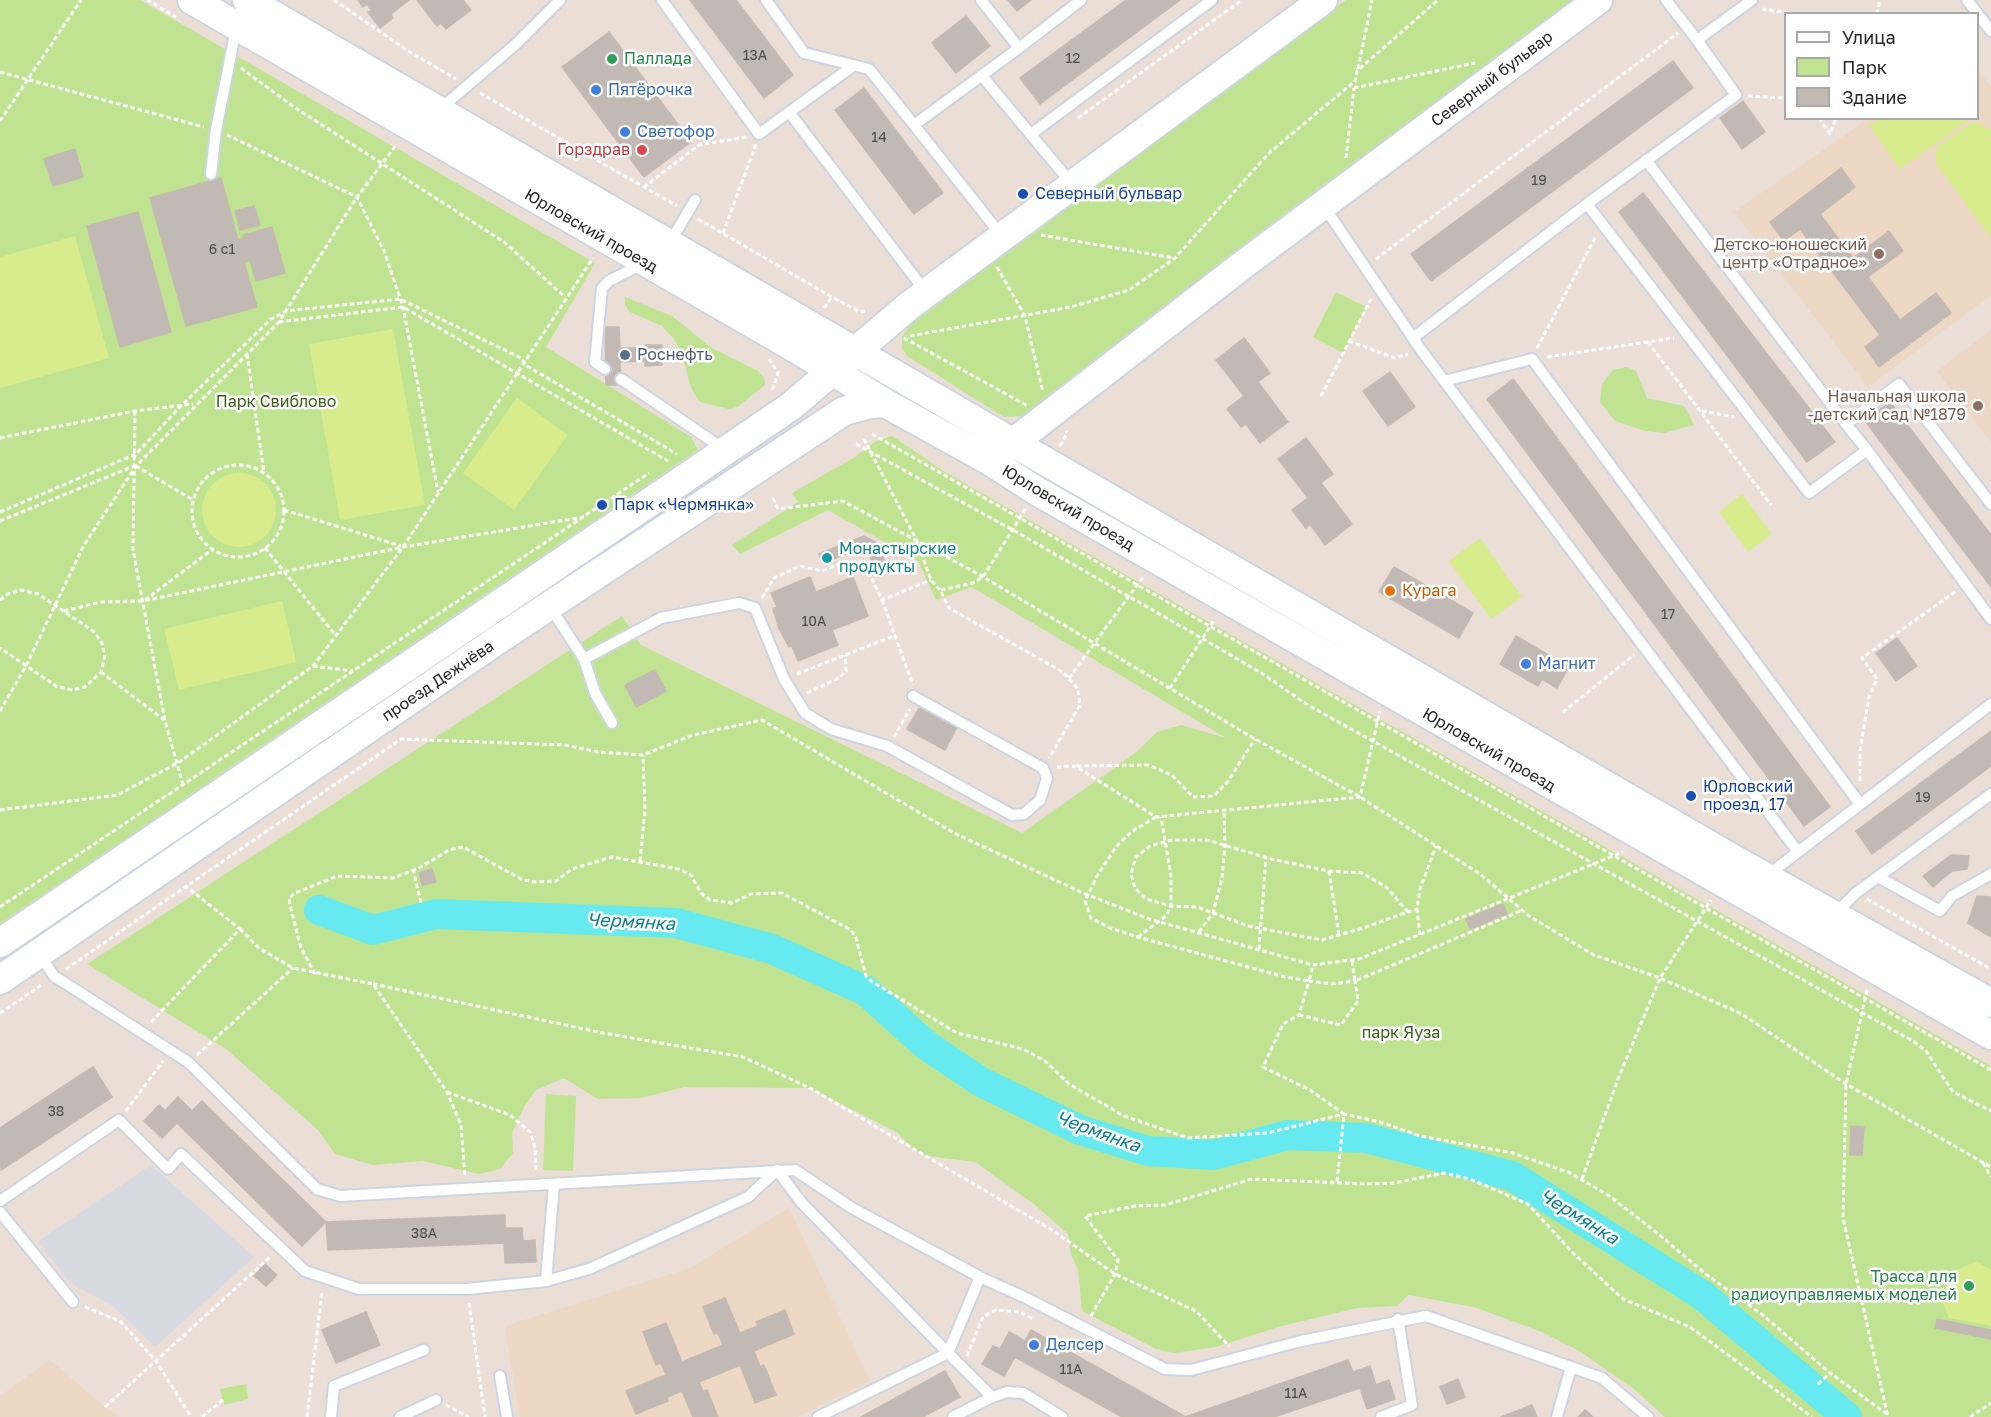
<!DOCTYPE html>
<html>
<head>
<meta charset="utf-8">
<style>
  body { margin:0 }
  #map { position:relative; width:1991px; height:1417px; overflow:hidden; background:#eaded7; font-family:"Golos Text",sans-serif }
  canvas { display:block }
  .legend { position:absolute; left:1784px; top:12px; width:195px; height:108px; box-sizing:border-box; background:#fff; border:2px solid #a9a9a9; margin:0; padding:8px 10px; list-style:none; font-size:18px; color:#272727 }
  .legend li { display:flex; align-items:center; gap:12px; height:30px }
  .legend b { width:30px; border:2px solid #a9a9a9 }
</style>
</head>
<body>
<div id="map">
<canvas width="1991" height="1417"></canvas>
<ul class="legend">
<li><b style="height:8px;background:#fff"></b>Улица</li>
<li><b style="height:16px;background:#bfe391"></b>Парк</li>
<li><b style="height:16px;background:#c2b8b4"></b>Здание</li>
</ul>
</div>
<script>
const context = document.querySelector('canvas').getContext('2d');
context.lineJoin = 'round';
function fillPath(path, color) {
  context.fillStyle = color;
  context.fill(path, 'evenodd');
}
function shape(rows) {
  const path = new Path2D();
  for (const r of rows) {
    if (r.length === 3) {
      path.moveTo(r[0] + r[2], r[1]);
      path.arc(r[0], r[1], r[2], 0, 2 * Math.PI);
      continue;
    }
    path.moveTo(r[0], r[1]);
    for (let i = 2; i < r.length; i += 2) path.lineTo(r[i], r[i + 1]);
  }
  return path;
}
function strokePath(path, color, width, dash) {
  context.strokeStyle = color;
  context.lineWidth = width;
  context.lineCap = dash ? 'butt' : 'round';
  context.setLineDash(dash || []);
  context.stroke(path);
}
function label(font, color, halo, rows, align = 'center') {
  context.font = font + ' "Golos Text",sans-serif';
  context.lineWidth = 5;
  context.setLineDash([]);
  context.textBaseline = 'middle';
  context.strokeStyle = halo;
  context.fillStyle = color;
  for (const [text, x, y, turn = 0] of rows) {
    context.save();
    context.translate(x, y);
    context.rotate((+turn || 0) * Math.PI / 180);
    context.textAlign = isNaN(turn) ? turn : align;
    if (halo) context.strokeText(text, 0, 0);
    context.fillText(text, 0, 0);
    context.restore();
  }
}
const industrial = shape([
  [151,1165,254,1257,155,1347,113,1306,70,1283,38,1241]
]);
const education = shape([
  [1978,69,1991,87,1991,295,1868,387,1734,212,1868,119,1978,118],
  [1991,330,1991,442,1937,371],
  [789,1208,870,1381,797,1417,520,1417,505,1326,690,1268],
  [50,1360,105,1407,120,1417,0,1417,0,1396]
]);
const green = shape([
  [0,0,140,0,595,263,546,347,691,437,698,450,0,924],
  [1346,0,1587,0,1023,416,1004,417,907,356,902,348,902,337,911,324],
  [1336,292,1366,307,1343,353,1313,337],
  [625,297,672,316,712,348,758,371,764,377,765,385,737,407,729,409,700,402,691,388,682,354,674,339,662,326,630,312,625,305],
  [1627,367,1636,371,1647,398,1684,406,1694,425,1664,433,1645,431,1615,421,1600,402,1602,384,1613,370],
  [892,436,945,472,1015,512,1991,1066,1991,1417,1665,1417,1635,1390,1581,1352,1542,1332,1474,1307,1408,1295,1397,1306,1357,1308,1278,1327,1216,1347,1174,1353,1156,1349,1082,1311,1078,1269,1071,1255,1068,1234,1034,1204,975,1162,927,1156,912,1148,898,1133,810,1088,684,1087,641,1098,598,1099,564,1078,536,1090,524,1107,512,1133,513,1153,500,1169,479,1174,423,1161,373,1165,335,1154,318,1130,226,1049,87,964,622,616,641,645,1022,833,1134,754,1157,732,1181,725,1226,738,972,587,936,600,918,561,828,510,740,554,732,545,798,502,792,493,855,457,876,441],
  [546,1094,576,1096,573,1171,543,1170],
  [246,1384,248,1399,224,1405,220,1389]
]);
const pitch = shape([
  [1879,119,1879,118,1970,119,1900,169,1869,126],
  [1973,122,1983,125,1991,131,1991,238,1936,164,1935,152,1939,145],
  [75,236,109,358,0,388,0,257],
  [393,329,425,505,340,520,309,344],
  [517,398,568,435,514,510,463,473],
  [239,510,37],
  [1742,494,1772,534,1748,552,1719,512],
  [1480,538,1522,597,1491,619,1449,561],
  [282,601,296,662,179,690,164,629],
  [1977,1261,1991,1270,1991,1326,1949,1318,1942,1300,1951,1272]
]);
const river = shape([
  [319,910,373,930,436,914,676,923,772,949,866,991,926,1045,981,1082,1080,1130,1148,1151,1213,1155,1288,1135,1366,1138,1512,1176,1702,1295,1847,1417]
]);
const building = shape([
  [358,0,409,0,391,14,393,18,380,28,368,12,371,10,367,4,363,7,358,0],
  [417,0,463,0,471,10,446,29,441,23,437,26,417,0],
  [690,0,736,0,793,75,764,98,690,0],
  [1008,0,1031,0,1017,11,1008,0],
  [1126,0,1180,0,1040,104,1020,78,1126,0],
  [966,16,990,46,956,73,932,43,966,16],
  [609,32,691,142,644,177,562,67,609,32],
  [1673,61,1693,88,1431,281,1411,254,1673,61],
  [864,88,943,193,914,214,835,110,864,88],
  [1743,101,1765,132,1742,149,1720,118,1743,101],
  [75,149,83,177,53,186,44,159,75,149],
  [1841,168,1855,187,1820,214,1853,258,1889,231,1903,251,1868,277,1900,320,1936,293,1951,313,1879,367,1865,347,1880,335,1800,229,1784,241,1770,222,1841,168],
  [221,178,238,240,244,238,243,235,272,227,285,273,256,281,250,260,244,262,257,307,186,326,150,198,221,178],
  [1643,193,1835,442,1807,462,1619,212,1643,193],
  [254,206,260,225,240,230,235,211,254,206],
  [138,212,171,332,120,347,87,226,138,212],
  [605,327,619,327,620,348,645,348,645,361,620,362,621,385,606,385,605,327],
  [1244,338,1270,373,1258,382,1288,422,1260,443,1246,424,1241,427,1227,409,1244,396,1216,360,1244,338],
  [645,345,662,345,662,365,645,366,645,345],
  [1390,372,1415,407,1388,426,1363,391,1390,372],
  [1513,379,1830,807,1804,826,1487,399,1513,379],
  [1890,402,1991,535,1991,587,1865,421,1890,402],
  [1306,438,1333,474,1321,483,1352,524,1325,545,1310,524,1306,528,1292,510,1308,498,1278,459,1306,438],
  [864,536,877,543,889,572,878,577,868,551,861,548,823,563,819,554,864,536],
  [1394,567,1473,613,1459,638,1379,592,1394,567],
  [810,577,816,592,853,577,868,616,832,630,838,645,798,661,792,646,789,647,779,629,773,609,777,607,771,593,810,577],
  [1516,636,1569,667,1557,688,1542,679,1538,686,1500,664,1516,636],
  [1897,638,1917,666,1896,681,1876,653,1897,638],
  [655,670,666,691,636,707,625,685,655,670],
  [921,705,958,725,945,750,907,729,921,705],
  [1991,731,1991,766,1872,854,1856,831,1991,731],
  [1951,855,1969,856,1967,869,1952,871,1933,887,1923,876,1951,855],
  [432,869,436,882,422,885,419,873,432,869],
  [1977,896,1991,897,1991,937,1968,923,1977,896],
  [1503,904,1507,914,1470,929,1466,919,1503,904],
  [93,1067,112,1097,1,1170,0,1128,93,1067],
  [178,1097,192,1111,202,1101,326,1222,302,1246,177,1123,162,1138,144,1121,159,1105,165,1111,178,1097],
  [1851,1126,1864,1127,1862,1155,1850,1155,1851,1126],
  [505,1215,505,1228,522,1228,523,1241,535,1240,536,1262,505,1263,504,1243,328,1250,326,1222,505,1215],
  [265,1264,277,1275,266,1286,254,1276,265,1264],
  [725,1298,740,1333,758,1326,756,1322,785,1310,794,1334,754,1351,760,1367,764,1365,776,1395,755,1403,740,1365,699,1382,703,1391,707,1390,718,1417,693,1417,682,1391,667,1397,668,1401,636,1414,626,1391,666,1375,661,1363,656,1365,643,1332,666,1323,682,1362,723,1345,718,1333,714,1334,703,1307,725,1298],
  [366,1312,380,1345,336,1363,322,1330,366,1312],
  [1937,1319,1991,1330,1991,1339,1935,1328,1937,1319],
  [1031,1330,1184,1416,1122,1417,1015,1357,1004,1376,982,1364,993,1346,1000,1349,1009,1332,1025,1341,1031,1330],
  [1348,1360,1353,1372,1370,1366,1376,1385,1389,1380,1395,1399,1367,1409,1360,1388,1274,1417,1185,1417,1348,1360],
  [945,1371,960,1397,923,1417,861,1417,945,1371],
  [1458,1379,1465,1397,1447,1404,1440,1387,1458,1379],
  [1532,1405,1537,1417,1501,1417,1532,1405],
  [1585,1410,1593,1417,1578,1417,1585,1410]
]);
const path = shape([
  [147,0,176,17],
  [334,0,408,51,456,79],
  [1762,9,1796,14],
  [1877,14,1880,0],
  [241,68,294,107,504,242,565,297],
  [1358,69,1372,0],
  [0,72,204,127],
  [1355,82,1357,71,1438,0],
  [1354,88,1475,63],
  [480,93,677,206],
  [1748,96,1786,98],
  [1078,118,1242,0],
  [1819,118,1830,134,1836,118],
  [0,121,81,0],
  [227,135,357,197,384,251,403,307,438,492],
  [1346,158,1354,88],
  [644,187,699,145,746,137],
  [698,219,832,297,860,312,867,311],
  [723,233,756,144],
  [1041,235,1174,258],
  [1376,259,1678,33],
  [997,267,1025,316,1043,392],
  [824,308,832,297],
  [279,322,403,307,668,461],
  [910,336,1071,307,1129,290,1175,258,1269,153,1355,81],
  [904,338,1028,406],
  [1349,341,1395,358,1408,354],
  [1648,342,1771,505],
  [1537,348,1596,236],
  [247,354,264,473],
  [1547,357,1674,338],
  [769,359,778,373,772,391],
  [1321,396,1371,299],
  [135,411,133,550,165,721,183,785],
  [1702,411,1734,417],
  [872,434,1991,1070],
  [0,438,135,411,193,404],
  [864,439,917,541,931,580,940,590,949,608,1063,672,1078,689,1080,705,1049,758],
  [856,444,1013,530,1203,639,1263,674,1306,704,1913,1041,1926,1051,1953,1092,1991,1111],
  [1060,446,1067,433,1066,431],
  [238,511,46],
  [136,466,193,500],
  [773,498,778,509,843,501,980,575,1255,739,1360,797,1480,874,1529,916,1594,955,1660,978,1742,1014,1846,1084,1991,1167],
  [284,510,401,546],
  [0,512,136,454,181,406,271,319,286,311,400,299,521,358,527,366,677,454],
  [0,521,134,466],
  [265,548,336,636],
  [941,590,973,583,983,577,1026,508],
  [762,598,774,578,800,566,822,571,842,563,861,562,869,573,882,600,931,580],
  [0,600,8,594,21,590,38,594,93,631,101,641,105,655,101,672,85,687,72,690,56,686,0,648],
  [145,600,213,549],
  [882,600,913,685],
  [64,611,101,602,143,601,403,547,584,517],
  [313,666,353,671],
  [101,672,164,720],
  [797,674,896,635],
  [1069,678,1143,577],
  [1170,688,1215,619],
  [807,693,839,678,846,671,845,655],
  [0,711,26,666,84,545,136,466,279,322,357,197,397,144],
  [1563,712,1634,655],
  [894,737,910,709],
  [1077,766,1148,765,1172,775,1193,797,1214,796,1228,781,1255,739],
  [1057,767,1075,766,1156,817,1360,797,1380,711],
  [1860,781,1860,750,1869,697,1877,679,1862,658,1956,591],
  [0,810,117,795,178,763,313,666,403,547,593,258],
  [1156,817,1131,832,1116,847,1097,876,1085,901,1091,918,1110,928,1138,937,1285,977,1309,981,1313,965],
  [640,861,645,810,643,755],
  [413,869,421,903],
  [1329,871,1339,935],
  [1867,899,1991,969],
  [0,907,649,473],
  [1408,912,1386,887,1362,873,1329,871,1271,859,1207,840,1172,840,1150,846,1136,857,1131,874,1135,888,1146,899,1171,906,1197,907,1248,926,1322,940,1363,928,1408,912,1417,909],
  [240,929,259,948,293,968,373,984,447,1092,461,1125,465,1177],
  [1199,932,1213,913,1222,878,1225,845,1224,811],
  [1420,935,1417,909,1420,889,1436,846],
  [1138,937,1166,916,1171,906,1171,876,1161,817],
  [1259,949,1266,858],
  [1352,961,1355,981,1523,910],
  [66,969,401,739,565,745,598,752,643,755,693,735,762,720,954,833,1083,893,1149,919,1313,965,1359,959,1623,852],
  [315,974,301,948,290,905,289,898,295,893,337,876,393,878,419,868,449,850,463,847,523,880,536,882,556,881,572,869,612,857,678,869,691,875,701,893,710,900,732,903,751,894,782,893,851,930,856,938,866,976,871,981,957,1033,1023,1049,1045,1061,1069,1084,1124,1116,1188,1138,1268,1133,1344,1114,1380,1122,1420,1136,1513,1153,1570,1173,1608,1195,1651,1228,1707,1275,1764,1316,1830,1373,1887,1414],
  [373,984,603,1033,743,1057,810,1088,1052,1230,1115,1274,1196,1311,1229,1346],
  [1867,990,1846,1084,1843,1218,1888,1417],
  [0,1013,43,984],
  [1299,1015,1341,1025,1358,1001,1355,981,1332,984,1309,981,1299,1015,1283,1024,1263,1067,1310,1090,1344,1114,1337,1182],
  [151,1022,240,929,187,887],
  [197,1055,293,968],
  [447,1092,510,1115,530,1132,535,1147,536,1173],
  [126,1111,163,1061],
  [1983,1163,1991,1177],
  [1582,1179,1618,1079,1660,978,1711,900],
  [469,1303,485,1417],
  [85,1307,120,1321,156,1361,191,1417],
  [1091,1316,1115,1274,1118,1260,1085,1216,1135,1206,1165,1205,1252,1179,1365,1184,1394,1183,1444,1173,1470,1179,1528,1204,1573,1253,1623,1299,1690,1327,1812,1417],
  [967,1356,983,1317,996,1310,1020,1312,1033,1319],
  [1818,1384,1830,1373],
  [446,1405,469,1417],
  [105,1407,270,1257],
  [202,1417,223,1400],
  [307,1417,322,1291],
  [1970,1417,1991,1403]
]);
const service = shape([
  [662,0,759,134,853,66],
  [766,0,804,53,869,69,914,125,1019,48],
  [981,0,1019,48,1081,0],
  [1666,0,1697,40,1752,0],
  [1967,0,1991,31],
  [982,76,1072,184],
  [440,109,516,44,560,0],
  [789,112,925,291],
  [914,125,1001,235],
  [1031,134,1212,0],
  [1646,160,1846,424,1899,384,1991,504],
  [211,174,216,130,236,29],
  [1587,204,1809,493,1867,450,1991,619],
  [1323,205,1421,350,1798,852],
  [669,244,695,200],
  [1413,338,1587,204,1736,95,1697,40],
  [605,369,595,362,602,288,609,281,642,264],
  [621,379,725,450],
  [1444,381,1532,359,1860,804],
  [1846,424,1867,450],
  [550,607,584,659],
  [612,723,595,693,584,659,661,618,739,603,755,608,784,679,805,713,831,729,887,746,1012,815,1024,814,1040,800,1047,778,1043,768,913,696],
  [1768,875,1991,704],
  [1878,877,1940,911,1952,896,1991,874],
  [1836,913,1856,893,1991,794],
  [39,954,54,976,188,1062,317,1189,340,1196,795,1170,852,1208,980,1277,1026,1298,1165,1369,1191,1370,1301,1341,1426,1316,1602,1378,1648,1417],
  [0,1201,119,1120,168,1169,181,1154,305,1271,359,1289,467,1289,546,1281,554,1184],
  [0,1212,73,1302],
  [980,1277,948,1353,992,1397,1007,1392,1023,1393,1062,1417],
  [546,1281,589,1269,748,1197,777,1170,801,1202,948,1353,818,1417],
  [500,1376,507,1417],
  [331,1417,334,1386,424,1350],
  [400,1417,436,1400],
  [953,1417,992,1397],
  [1381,1417,1412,1405,1398,1319],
  [1557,1417,1571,1367]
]);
const secondary = shape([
  [192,0,795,348,885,403,990,461,1035,490,1991,1035],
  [247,0,1737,861,1991,1003],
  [1001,452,1244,264,1598,0],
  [0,943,790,407,910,305,1323,0],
  [0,980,499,639,844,411,870,404,885,403]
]);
const markers = [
  [612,59,6,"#2e9e5b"],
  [596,90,6,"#3f7fe0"],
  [625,132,6,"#3f7fe0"],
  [642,150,6,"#e0444e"],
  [1023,194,6,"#1a4fb4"],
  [1879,254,6,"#8d6e63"],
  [625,355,6,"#5c6f8a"],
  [1978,406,6,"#8d6e63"],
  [602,505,6,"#1a4fb4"],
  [827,558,6,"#0f9aa8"],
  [1390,591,6,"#e8710a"],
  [1526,664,6,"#3f7fe0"],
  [1691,796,6,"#1a4fb4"],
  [1969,1286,6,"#2e9e5b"],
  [1034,1345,6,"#3f7fe0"]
];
const numberNames = [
  ["13А",755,56],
  ["12",1073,59],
  ["14",879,138],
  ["19",1539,181],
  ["6 с1",222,250],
  ["17",1668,615],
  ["10А",814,622],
  ["19",1923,798],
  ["38",56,1112],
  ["38А",424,1234],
  ["11А",1071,1370],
  ["11А",1296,1394]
];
const leisureNames = [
  ["Паллада",624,59],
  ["Трасса для",1957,1277,"right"],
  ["радиоуправляемых моделей",1957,1295,"right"]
];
const streetNames = [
  ["Северный бульвар",1492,79,-37],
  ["Юрловский проезд",591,231,30],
  ["Юрловский проезд",1068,508,31],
  ["проезд Дежнёва",438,681,-34],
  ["Юрловский проезд",1489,750,30]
];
const shopNames = [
  ["Пятёрочка",608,90],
  ["Светофор",637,132],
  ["Магнит",1538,664],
  ["Делсер",1046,1345]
];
const healthNames = [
  ["Горздрав",630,150]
];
const transitNames = [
  ["Северный бульвар",1035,194],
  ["Парк «Чермянка»",614,505],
  ["Юрловский",1703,787],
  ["проезд, 17",1703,805]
];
const educationNames = [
  ["Детско-юношеский",1867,245],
  ["центр «Отрадное»",1867,263],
  ["Начальная школа",1966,397],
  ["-детский сад №1879",1966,415]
];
const serviceNames = [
  ["Роснефть",637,355]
];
const parkNames = [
  ["Парк Свиблово",276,402],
  ["парк Яуза",1401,1033]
];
const cultureNames = [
  ["Монастырские",839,549],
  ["продукты",839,567]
];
const foodNames = [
  ["Курага",1402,591]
];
const waterNames = [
  ["Чермянка",631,922,3],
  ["Чермянка",1098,1132,20],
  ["Чермянка",1579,1217,32]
];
fillPath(industrial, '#d9d9e2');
fillPath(education, '#edd7c5');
fillPath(green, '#bfe391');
fillPath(pitch, '#d8eb8d');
strokePath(river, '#66eaf0', 30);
fillPath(building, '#c2b8b4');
strokePath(building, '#c5bab1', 1.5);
strokePath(service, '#cdd5e1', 14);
strokePath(secondary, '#cdd5e1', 32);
strokePath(path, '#fff', 3, [4.5, 3]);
strokePath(service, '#fff', 10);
strokePath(secondary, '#fff', 28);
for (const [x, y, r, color] of markers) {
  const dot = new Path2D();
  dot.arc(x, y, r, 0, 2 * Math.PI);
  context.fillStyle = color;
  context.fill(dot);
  strokePath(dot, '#fff', 2);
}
label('14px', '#4e4b4a', null, numberNames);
label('16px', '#27864d', '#fff', leisureNames, 'left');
label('16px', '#272727', '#fff', streetNames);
label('16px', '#366cbe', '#fff', shopNames, 'left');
label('16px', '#be3a42', '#fff', healthNames, 'right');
label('16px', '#164399', '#fff', transitNames, 'left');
label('16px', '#785e54', '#fff', educationNames, 'right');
label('16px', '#4e5e75', '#fff', serviceNames, 'left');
label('16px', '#386317', '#fff', parkNames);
label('16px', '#0d838f', '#fff', cultureNames, 'left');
label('16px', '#c56008', '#fff', foodNames, 'left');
label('italic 18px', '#0a8090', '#fff', waterNames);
</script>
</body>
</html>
